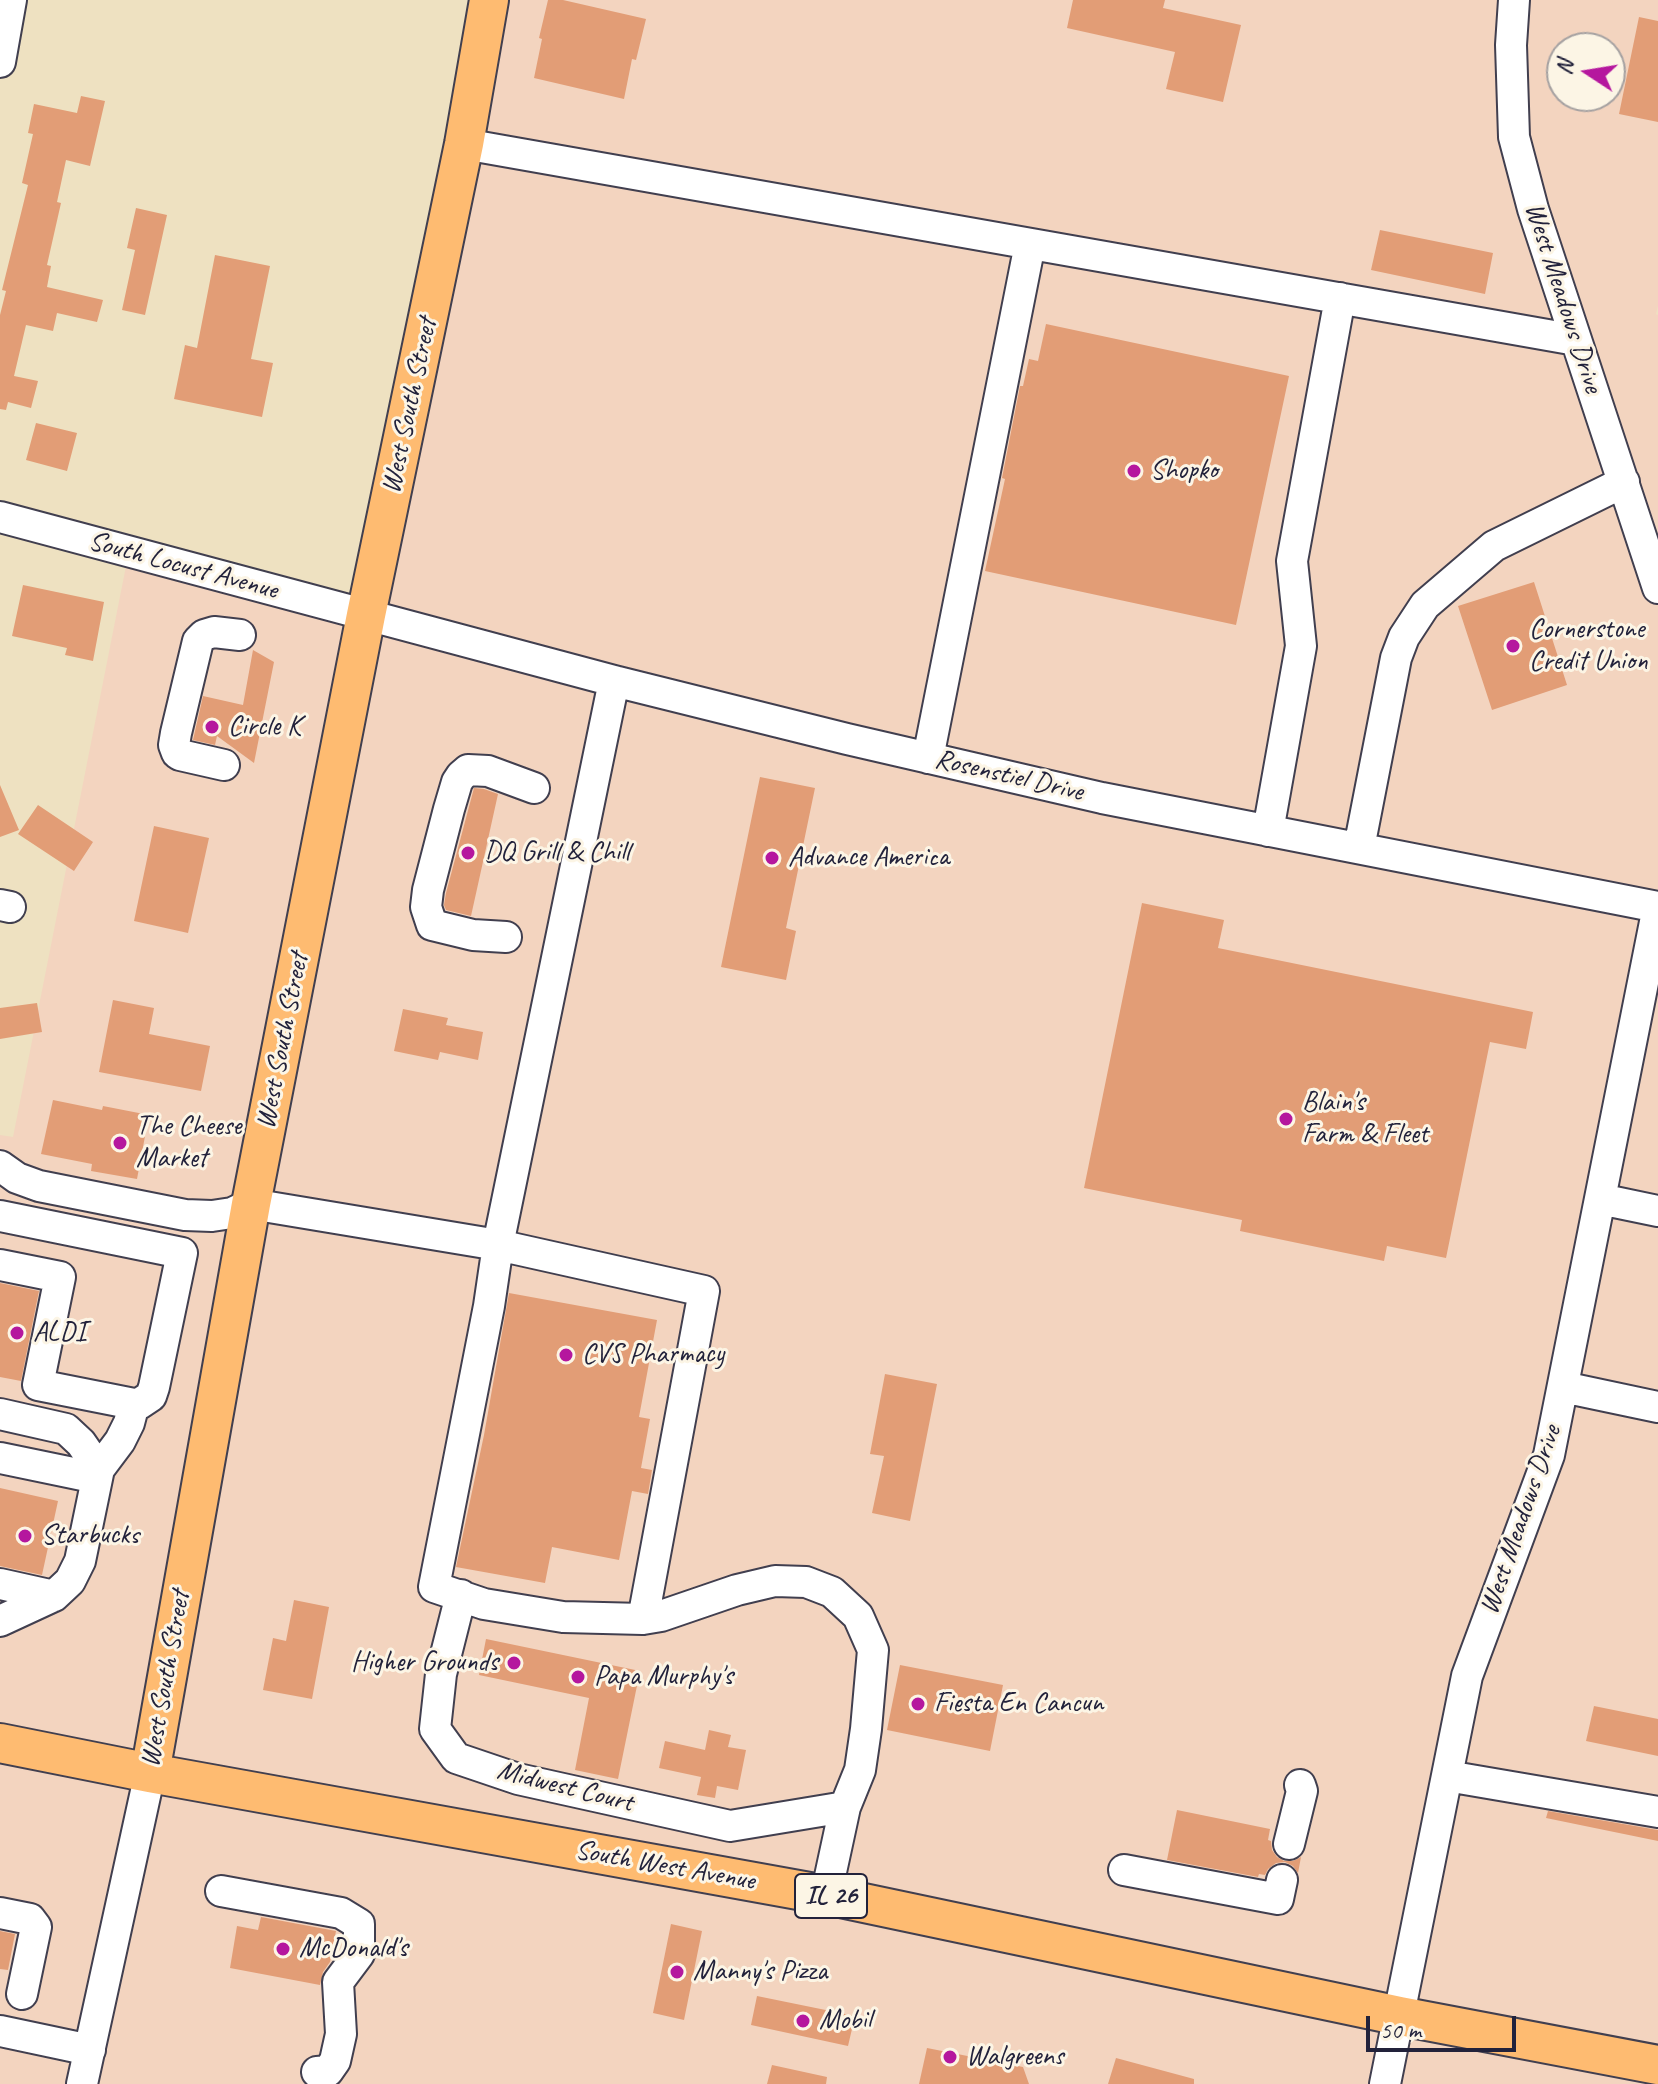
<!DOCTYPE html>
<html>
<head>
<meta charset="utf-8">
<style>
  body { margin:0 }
  #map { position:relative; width:1658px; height:2084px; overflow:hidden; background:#eee1c1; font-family:Caveat,sans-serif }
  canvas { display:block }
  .north { position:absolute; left:1546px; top:32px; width:80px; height:80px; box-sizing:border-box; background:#fcf5e5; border:2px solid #a5a1a1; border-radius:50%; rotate:282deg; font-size:22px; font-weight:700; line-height:32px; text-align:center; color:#22223b }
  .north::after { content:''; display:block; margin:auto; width:28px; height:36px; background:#b5179e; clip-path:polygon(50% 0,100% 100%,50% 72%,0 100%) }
  .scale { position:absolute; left:1366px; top:2016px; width:150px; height:36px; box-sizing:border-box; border:4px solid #22223b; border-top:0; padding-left:10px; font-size:24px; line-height:28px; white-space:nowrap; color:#22223b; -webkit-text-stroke:6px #fcf5e5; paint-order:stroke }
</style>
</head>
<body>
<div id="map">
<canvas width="1658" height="2084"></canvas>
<div class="north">N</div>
<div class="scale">50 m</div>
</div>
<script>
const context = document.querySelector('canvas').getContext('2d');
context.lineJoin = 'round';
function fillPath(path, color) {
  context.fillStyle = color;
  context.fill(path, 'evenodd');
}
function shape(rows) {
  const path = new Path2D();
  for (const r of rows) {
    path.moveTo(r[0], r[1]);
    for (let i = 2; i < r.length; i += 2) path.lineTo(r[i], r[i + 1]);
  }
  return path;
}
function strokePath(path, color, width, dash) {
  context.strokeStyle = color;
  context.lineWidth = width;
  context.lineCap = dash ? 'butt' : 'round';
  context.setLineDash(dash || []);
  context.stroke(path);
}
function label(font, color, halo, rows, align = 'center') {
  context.font = font + ' Caveat,sans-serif';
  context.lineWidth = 6;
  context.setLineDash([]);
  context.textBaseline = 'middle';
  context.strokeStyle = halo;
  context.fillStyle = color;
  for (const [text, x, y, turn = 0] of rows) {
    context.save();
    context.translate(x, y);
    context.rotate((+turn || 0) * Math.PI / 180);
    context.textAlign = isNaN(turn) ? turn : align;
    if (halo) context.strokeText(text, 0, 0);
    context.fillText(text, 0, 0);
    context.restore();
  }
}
const built = shape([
  [490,0,1658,0,1658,306,1656,314,1658,315,1658,2084,0,2084,0,1135,13,1137,129,551,365,615],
  [1562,48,1610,48,1610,96,1562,96]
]);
const building = shape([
  [548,0,563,0,646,19,636,60,632,59,624,99,534,78,542,39,539,38],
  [1073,0,1165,0,1163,8,1241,25,1223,102,1166,89,1175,52,1067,28],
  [1639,17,1658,21,1658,122,1619,114],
  [81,96,105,101,90,166,66,160,57,202,61,203,47,265,51,266,47,287,103,300,97,322,57,313,53,331,26,325,14,376,38,381,31,408,8,402,6,410,0,409,0,315,6,291,2,290,28,185,22,183,33,134,28,133,34,104,77,113],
  [136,208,167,215,145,315,122,310,135,250,127,248],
  [1380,230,1493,253,1485,294,1371,270],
  [215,255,270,266,251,359,273,363,262,417,174,399,185,345,197,348],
  [1046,324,1289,376,1236,625,985,571,1005,479,1002,478,1020,386,1023,386,1029,359,1038,361],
  [36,423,77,433,67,471,26,460],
  [1534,582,1567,685,1492,710,1458,606],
  [23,585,104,602,93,661,65,655,67,648,12,636],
  [253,650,274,662,254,763,217,736,215,745,193,740,203,696,243,705],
  [760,777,815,788,786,928,796,931,786,980,721,967],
  [0,785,19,830,0,837],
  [474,788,484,789,498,794,471,916,446,910,444,905,446,893],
  [38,805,93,842,74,871,18,834],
  [154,826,209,838,188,933,134,921],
  [1142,903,1224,920,1218,948,1533,1012,1526,1049,1490,1042,1446,1258,1387,1246,1384,1261,1240,1231,1242,1220,1084,1188],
  [113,1000,154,1008,149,1034,210,1046,201,1091,99,1072],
  [37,1003,42,1032,0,1039,0,1008],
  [403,1009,448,1018,446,1025,483,1032,478,1060,440,1052,438,1060,394,1051],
  [53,1100,102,1110,103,1106,149,1115,137,1179,91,1171,92,1164,41,1154],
  [0,1283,39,1291,21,1381,0,1377],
  [509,1293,657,1320,639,1417,650,1419,641,1468,652,1470,648,1494,632,1491,619,1560,552,1547,545,1583,456,1567,484,1435],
  [885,1374,937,1384,910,1521,872,1513,884,1456,870,1454],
  [0,1488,58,1501,42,1575,0,1566],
  [294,1600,329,1607,312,1699,263,1690,273,1638,286,1641],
  [486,1639,640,1671,618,1779,575,1770,589,1698,479,1675],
  [900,1665,1003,1685,990,1751,887,1730],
  [1594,1706,1658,1719,1658,1756,1586,1741],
  [709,1730,731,1735,728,1747,746,1750,738,1790,717,1786,715,1798,697,1795,701,1777,659,1768,665,1741,705,1750],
  [1177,1810,1270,1829,1268,1840,1271,1841,1272,1850,1277,1857,1284,1861,1293,1861,1301,1857,1298,1873,1293,1866,1285,1862,1276,1863,1268,1869,1265,1875,1259,1874,1258,1877,1167,1860],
  [1548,1811,1658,1830,1658,1841,1546,1818],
  [261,1917,336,1931,330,1962,323,1972,320,1985,230,1968,237,1926,258,1930],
  [671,1924,702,1931,684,2020,653,2013],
  [0,1931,15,1934,8,1970,0,1969],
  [757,1996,855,2016,848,2046,751,2025],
  [927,2048,1023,2067,1029,2084,919,2084],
  [1116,2058,1194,2079,1194,2084,1108,2084],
  [772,2065,827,2077,826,2084,767,2084]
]);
const minor = shape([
  [1514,0,1511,45,1514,137,1533,209,1658,588],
  [0,62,11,0],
  [464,144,1576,340],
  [0,517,614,681,847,739,1102,798,1658,907],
  [614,681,498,1245,704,1291,643,1619],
  [928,758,1030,244],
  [224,765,180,755,177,753,174,745,176,733,198,641,204,635,214,632,240,635],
  [1268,831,1301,646,1292,561,1340,298],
  [1359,848,1396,658,1404,637,1425,605,1494,546,1624,482],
  [0,905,10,907],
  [506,937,473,935,432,925,426,907,428,890,449,809,457,782,461,776,468,770,488,771,534,788],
  [0,1166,17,1178,39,1186,185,1215,212,1216,232,1213,251,1204,498,1245,489,1306,434,1587,484,1604,563,1617,643,1619,661,1616,737,1590,775,1581,806,1582,832,1592,858,1616,873,1650,866,1729,860,1770,845,1807,826,1895],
  [1600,1199,1658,1211],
  [0,1216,182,1253,154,1387,151,1396,139,1404,134,1404,38,1385,60,1277,0,1265],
  [1563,1387,1658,1407],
  [0,1414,66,1429,81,1443,99,1469],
  [0,1458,97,1478],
  [0,1584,54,1596],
  [461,1595,441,1674,435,1729,456,1758,518,1779,730,1826,845,1807],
  [0,1621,54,1596,70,1581,80,1561,99,1469,120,1441,129,1423,134,1404],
  [1447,1776,1658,1812],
  [1289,1844,1302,1791,1300,1785],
  [1124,1870,1278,1899,1282,1880],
  [221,1891,341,1913,359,1924,359,1954,338,1982,341,2034,335,2061,328,2071,317,2072],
  [0,1913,30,1919,36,1927,22,1994],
  [0,2031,90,2050],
  [82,2084,150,1773],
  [1385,2084,1467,1676,1549,1455,1658,907]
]);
const major = shape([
  [0,1743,150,1773,826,1895,1400,2016,1658,2065],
  [150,1773,251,1204,366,615,464,144,489,0]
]);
const markers = [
  [1134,471,8,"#b5179e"],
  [1513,646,8,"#b5179e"],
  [212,727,8,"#b5179e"],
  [468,853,8,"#b5179e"],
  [772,858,8,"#b5179e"],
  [1286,1119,8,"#b5179e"],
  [120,1143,8,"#b5179e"],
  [17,1333,8,"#b5179e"],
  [566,1355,8,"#b5179e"],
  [25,1536,8,"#b5179e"],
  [514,1663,8,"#b5179e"],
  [578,1677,8,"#b5179e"],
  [918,1704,8,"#b5179e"],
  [283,1949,8,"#b5179e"],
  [677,1972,8,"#b5179e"],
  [803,2021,8,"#b5179e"],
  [950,2057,8,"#b5179e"]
];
const shields = [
  [831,1896,72]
];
const shieldNames = [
  ["IL 26",831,1896]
];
const streetNames = [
  ["West Meadows Drive",1563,298,72],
  ["West South Street",410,406,-78],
  ["South Locust Avenue",183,566,15],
  ["Rosenstiel Drive",1009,776,13],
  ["West South Street",283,1041,-79],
  ["West Meadows Drive",1521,1520,-71],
  ["West South Street",166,1679,-80],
  ["Midwest Court",565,1787,14],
  ["South West Avenue",665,1866,10]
];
const poiNames = [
  ["Shopko",1150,471],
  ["Cornerstone",1529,630],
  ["Credit Union",1529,662],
  ["Circle K",228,727],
  ["DQ Grill & Chill",484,853],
  ["Advance America",788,858],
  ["Blain's",1302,1103],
  ["Farm & Fleet",1302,1135],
  ["The Cheese",136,1127],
  ["Market",136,1159],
  ["ALDI",33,1333],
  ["CVS Pharmacy",582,1355],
  ["Starbucks",41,1536],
  ["Higher Grounds",498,1663,"right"],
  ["Papa Murphy's",594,1677],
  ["Fiesta En Cancun",934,1704],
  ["McDonald's",299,1949],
  ["Manny's Pizza",693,1972],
  ["Mobil",819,2021],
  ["Walgreens",966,2057]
];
fillPath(built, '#f3d4bf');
fillPath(building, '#e29d76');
strokePath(minor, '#413f4f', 34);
strokePath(major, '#413f4f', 42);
strokePath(minor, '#fff', 30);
strokePath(major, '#febb71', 38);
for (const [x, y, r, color] of markers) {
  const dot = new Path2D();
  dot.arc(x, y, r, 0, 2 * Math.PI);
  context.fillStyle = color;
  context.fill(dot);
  strokePath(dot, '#fcf5e5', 3);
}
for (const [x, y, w] of shields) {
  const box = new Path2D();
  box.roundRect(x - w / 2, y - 22, w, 44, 6);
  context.fillStyle = '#fcf5e5';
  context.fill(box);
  strokePath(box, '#22223b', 2);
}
label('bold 26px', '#22223b', null, shieldNames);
label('28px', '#22223b', '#fcf5e5', streetNames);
label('28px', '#22223b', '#fcf5e5', poiNames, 'left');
</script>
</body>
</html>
